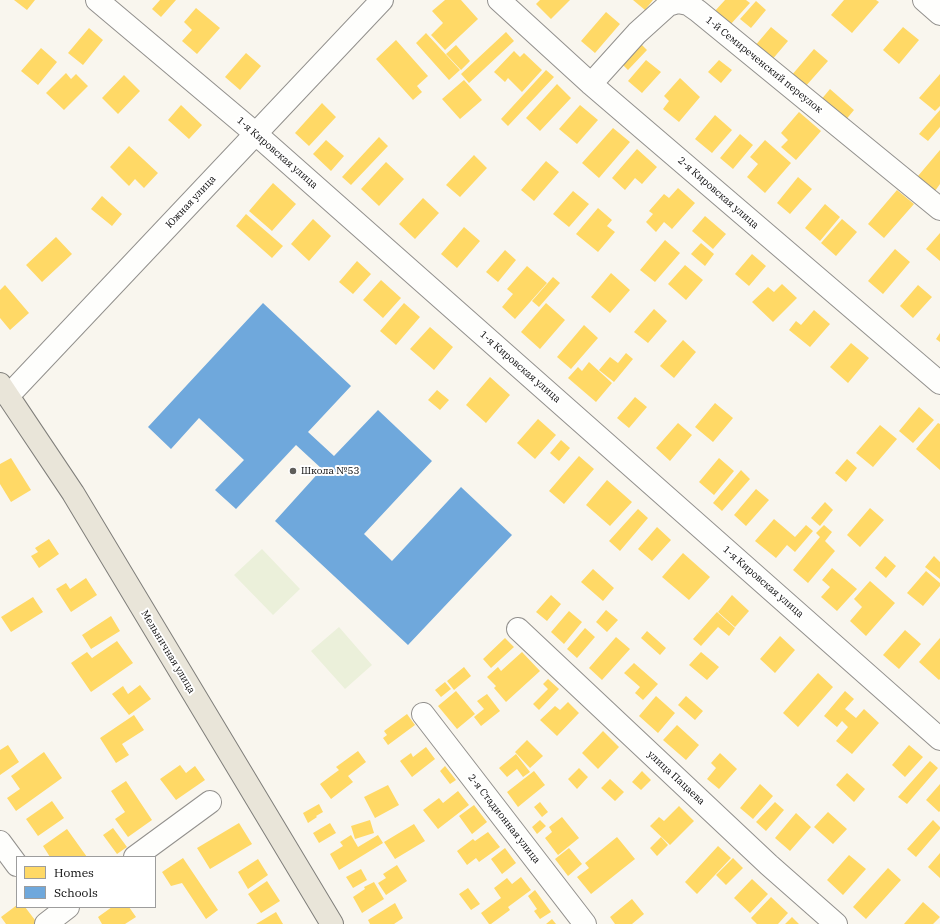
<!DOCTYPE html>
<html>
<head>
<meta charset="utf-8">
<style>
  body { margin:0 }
  #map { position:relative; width:940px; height:924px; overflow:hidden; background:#f9f6ee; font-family:"IBM Plex Serif",serif }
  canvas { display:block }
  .legend { position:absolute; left:16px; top:856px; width:140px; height:52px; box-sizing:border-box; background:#fff; border:1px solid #9d9d9d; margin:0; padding:5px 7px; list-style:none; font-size:12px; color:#0a0a0a }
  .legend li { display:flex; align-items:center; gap:8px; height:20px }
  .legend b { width:20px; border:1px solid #9d9d9d }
</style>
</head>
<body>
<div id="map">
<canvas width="940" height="924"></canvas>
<ul class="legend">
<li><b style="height:11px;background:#ffd966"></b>Homes</li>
<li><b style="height:11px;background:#6fa8dc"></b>Schools</li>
</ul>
</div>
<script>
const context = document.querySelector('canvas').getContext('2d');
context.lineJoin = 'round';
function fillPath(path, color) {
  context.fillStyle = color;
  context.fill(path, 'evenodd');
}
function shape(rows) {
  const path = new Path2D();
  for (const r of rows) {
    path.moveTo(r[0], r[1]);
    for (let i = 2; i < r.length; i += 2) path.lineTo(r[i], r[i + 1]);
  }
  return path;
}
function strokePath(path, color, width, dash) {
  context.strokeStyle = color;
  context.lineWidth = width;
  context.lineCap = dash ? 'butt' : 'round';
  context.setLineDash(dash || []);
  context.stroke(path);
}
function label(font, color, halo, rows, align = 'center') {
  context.font = font + ' "IBM Plex Serif",serif';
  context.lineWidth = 4;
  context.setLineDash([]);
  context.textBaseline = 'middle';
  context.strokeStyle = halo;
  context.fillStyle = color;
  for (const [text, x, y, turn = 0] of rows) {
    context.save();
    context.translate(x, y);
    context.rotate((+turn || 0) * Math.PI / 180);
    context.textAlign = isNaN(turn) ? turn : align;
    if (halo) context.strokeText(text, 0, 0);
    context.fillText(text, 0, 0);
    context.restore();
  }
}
const pitch = shape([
  [262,549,300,589,273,615,234,575],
  [339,627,372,665,345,689,311,651]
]);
const homes = shape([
  [14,0,35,0,27,10],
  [160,0,176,0,161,17,152,9],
  [445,0,461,0,478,19,445,50,431,35,443,23,432,11],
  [540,0,570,0,551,19,536,4],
  [633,0,653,0,645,10],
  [725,0,746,0,750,3,730,25,714,12],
  [844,0,876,0,879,2,852,33,831,15],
  [756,1,766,10,751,28,740,19],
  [196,8,220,28,197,54,182,41,192,30,184,22],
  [606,12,620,24,595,53,581,41],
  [771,27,788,41,771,61,754,47],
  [903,27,919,40,899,64,883,50],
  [89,28,103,40,83,65,68,53],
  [506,32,514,41,469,83,461,74],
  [426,33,460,70,449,80,416,43],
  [396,40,428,76,417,86,422,92,413,100,376,59],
  [640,43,647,50,628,70,621,63],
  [456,45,470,61,461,70,446,54],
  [41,48,57,62,38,85,21,71],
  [814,49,828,61,805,87,791,76],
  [514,51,520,57,524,53,542,70,522,92,508,78,505,82,494,72],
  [246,53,261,66,240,90,225,77],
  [646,60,661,72,642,93,628,81],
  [719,60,732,70,721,83,708,72],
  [546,70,554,77,508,126,501,119],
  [66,73,71,79,76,74,88,86,64,110,46,93],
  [940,74,940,106,935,111,919,98],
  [124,75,140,91,118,114,102,98],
  [680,78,700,97,679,122,663,109,669,101,664,96],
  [464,80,482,100,460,119,442,99],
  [557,84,571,98,540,131,526,118],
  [830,89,854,110,844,122,820,101],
  [322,103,336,117,309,146,295,133],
  [181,105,202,125,189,139,168,120],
  [580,105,598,120,577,144,559,129],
  [940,110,940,127,928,141,919,134],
  [799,112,821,131,796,160,781,147,788,140,781,133],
  [715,115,732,130,712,153,695,139],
  [613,128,630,142,599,178,582,163],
  [740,134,753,145,733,169,720,158],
  [379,137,388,146,351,185,342,177],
  [326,140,344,156,331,171,313,154],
  [765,140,791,163,765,193,747,177,758,164,750,157],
  [129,146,158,173,144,188,135,179,129,186,110,167],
  [637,149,657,167,642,184,635,178,625,190,612,178],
  [940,150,940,184,935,191,918,176],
  [474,155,487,168,460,197,446,185],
  [546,161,559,172,534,201,521,190],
  [386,162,404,179,379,206,361,189],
  [798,177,812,189,790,214,777,203],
  [273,183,296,204,272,231,249,211],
  [678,188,695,203,672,229,664,222,656,232,646,222,653,214,649,211,664,194,669,198],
  [897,190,914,204,884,238,868,224],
  [573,191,589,204,569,227,553,214],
  [102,196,122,214,112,226,91,209],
  [423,198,439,213,415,239,399,224],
  [825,204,840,217,820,241,805,228],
  [598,208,612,220,607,226,615,232,598,252,576,234],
  [246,214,283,246,272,258,236,226],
  [705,216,726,234,713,249,692,231],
  [313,219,331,236,309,261,291,244],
  [842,219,857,232,836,256,821,243],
  [464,227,480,241,457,268,441,254],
  [940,233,940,261,926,249],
  [56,237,72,254,42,282,26,265],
  [665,240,680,253,655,282,640,270],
  [701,243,714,254,705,266,691,254],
  [895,249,910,262,883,294,868,281],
  [505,250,516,260,498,282,486,272],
  [752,254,766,266,749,286,735,274],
  [357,261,371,274,353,294,339,282],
  [685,265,703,280,686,300,668,284],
  [527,266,547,283,515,319,502,307,513,294,507,289],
  [611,273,630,290,610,313,591,297],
  [553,277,560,283,539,307,532,301],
  [381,280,401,298,383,318,363,300],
  [782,284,797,298,773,322,752,302,768,287,774,292],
  [5,285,29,313,10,330,0,318,0,290],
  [918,285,932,297,913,318,900,306],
  [404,303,420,317,396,345,380,331],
  [546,303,565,320,540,349,521,332],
  [654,309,667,321,648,343,634,332],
  [814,310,830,324,810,347,789,330,796,321,801,325],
  [584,325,598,338,571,369,557,357],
  [430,327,453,347,434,370,410,349],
  [940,333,940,342,936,339],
  [683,340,696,352,674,378,660,366],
  [851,343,869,358,848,383,830,367],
  [626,353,633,359,614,382,599,370,610,357,618,363],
  [589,362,612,383,596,402,568,378,578,367,582,371],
  [490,377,510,395,486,423,466,405],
  [437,390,449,400,440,410,428,400],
  [635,397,647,407,629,428,617,418],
  [715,403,733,418,713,442,695,427],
  [919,407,934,420,913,443,899,431],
  [538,419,556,435,535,459,517,443],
  [678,423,692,435,670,461,656,448],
  [938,423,940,424,940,470,916,449],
  [880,425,897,439,873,467,856,453],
  [561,440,570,448,559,461,550,453],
  [579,456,594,469,564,504,549,491],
  [11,458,31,490,11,502,0,484,0,464],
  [719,458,734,471,714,495,699,482],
  [847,459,857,468,846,482,835,473],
  [741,470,750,479,722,511,713,503],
  [607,480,632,502,610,526,586,505],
  [756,489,769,500,746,526,734,515],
  [825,502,833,510,820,526,811,518],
  [870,508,884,520,860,547,847,535],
  [638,509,648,518,620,551,609,541],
  [774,519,795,537,806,525,813,531,795,552,787,545,776,558,755,541],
  [824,525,832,532,825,541,835,551,808,583,793,570,820,537,816,533],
  [657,527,671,540,652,561,638,549],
  [49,539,59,554,39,568,31,556,38,552,35,548],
  [683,553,710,577,689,600,662,577],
  [885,556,896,566,886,578,875,568],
  [934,556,940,562,940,579,925,567],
  [832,568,857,589,837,611,821,597,830,587,822,580],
  [593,569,614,588,603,601,581,582],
  [926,571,940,583,940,586,923,606,907,593],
  [86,578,97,595,71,612,56,589,66,583,70,589],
  [870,581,895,603,866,636,850,621,862,607,854,599],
  [551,595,561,604,547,621,536,612],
  [732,595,749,611,735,627,718,612],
  [33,597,43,612,11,632,1,617],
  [606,610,618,620,607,632,596,622],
  [569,611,582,622,564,644,551,632],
  [717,612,735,628,729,636,718,627,701,646,693,639],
  [111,616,120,631,91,649,82,635],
  [585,628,595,637,577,658,567,649],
  [905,630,921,644,899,669,883,655],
  [647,631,666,648,660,655,641,638],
  [780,636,795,650,775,673,760,659],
  [616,637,630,649,602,680,589,668],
  [505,638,514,647,491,668,483,659],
  [940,638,940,679,939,680,919,662],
  [117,641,133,663,91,692,71,663,87,652,92,658],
  [522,652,540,671,506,702,494,688,496,686,487,677,498,667,501,671],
  [701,652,719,667,707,680,689,665],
  [634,663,658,684,643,700,635,693,640,687,624,673],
  [464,667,471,676,454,690,447,681],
  [818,673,833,687,798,727,783,713],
  [548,679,559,689,539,710,533,704,548,689,543,684],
  [445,682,451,689,441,697,435,690],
  [140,685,151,699,129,715,112,694,123,686,128,694],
  [456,691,475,714,457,729,438,706],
  [845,691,854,699,845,709,856,718,864,709,879,723,852,754,836,741,848,727,842,721,837,727,824,716],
  [487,694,500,711,481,726,474,717,484,709,477,701],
  [656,696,675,713,658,733,639,716],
  [686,696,703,711,695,720,678,705],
  [568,702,579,713,557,736,540,720,555,706,560,710],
  [407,714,415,725,388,745,383,738,387,735,384,731],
  [134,715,144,730,122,744,129,755,116,763,100,738],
  [677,725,699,745,686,760,663,740],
  [603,731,619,747,598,769,582,753],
  [527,740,543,756,530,768,515,752],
  [8,745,19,762,0,775,0,750],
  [909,745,923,757,905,777,892,765],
  [426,747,435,759,412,777,400,761,411,753,413,757],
  [358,751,366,762,348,776,353,782,331,799,320,784,339,770,336,767],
  [44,752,62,778,16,811,7,798,20,789,11,776],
  [720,753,737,769,719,789,707,779,716,768,711,763],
  [516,754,530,772,523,777,517,769,507,777,499,768],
  [930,761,938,768,907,804,898,797],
  [180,765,186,773,195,766,205,780,176,800,160,779],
  [445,766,456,780,450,784,440,771],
  [579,768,588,777,577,789,568,779],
  [534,771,545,785,518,807,507,792],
  [642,771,651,780,641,790,632,782],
  [847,773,865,789,854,802,836,785],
  [610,779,624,792,615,801,601,788],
  [126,781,152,820,128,837,115,819,125,812,111,791],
  [760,784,773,796,753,819,740,808],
  [940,784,940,811,939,812,926,800],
  [388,785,399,805,375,818,364,797],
  [458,791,469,805,438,829,423,810,439,798,443,803],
  [52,801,64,818,38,836,26,819],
  [540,802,548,812,542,817,534,807],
  [775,802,784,810,766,831,756,822],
  [319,804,323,812,316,816,317,817,308,823,303,813],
  [474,805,487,822,472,834,459,816],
  [679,806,694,821,670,845,650,826,659,817,664,821],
  [828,812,847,829,833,844,814,827],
  [796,813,811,827,790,851,775,838],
  [562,817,579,838,558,855,545,838,552,832,549,827],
  [370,820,374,833,355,839,351,826],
  [540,820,546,826,537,834,532,827],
  [933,820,940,827,940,829,916,857,907,849],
  [239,823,252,844,210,869,197,848],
  [330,823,336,833,319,843,313,833],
  [414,824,425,841,395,859,384,842],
  [113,828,127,847,117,854,103,835],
  [67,829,87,857,50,857,43,846],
  [488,832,500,847,479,862,476,858,467,865,457,851,473,839,475,841],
  [351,835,358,847,378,835,383,843,339,870,330,854,343,846,340,842],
  [617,837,635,859,591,894,577,877,589,868,585,863],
  [661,837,668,845,657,856,650,848],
  [718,846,731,858,697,894,685,882],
  [505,848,516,863,502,874,491,859],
  [569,848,582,864,568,876,555,859],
  [940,853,940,878,928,867],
  [849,855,866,869,843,895,827,880],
  [183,858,218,910,206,919,182,883,171,886,162,872],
  [733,858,743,868,726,885,716,875],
  [258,859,268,875,248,889,238,872],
  [397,865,407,881,386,895,378,883,386,878,383,874],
  [888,868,901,880,866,919,853,907],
  [361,869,367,880,353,888,346,877],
  [521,877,531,890,508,907,510,910,491,924,489,924,481,913,501,898,494,888,507,878,512,884],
  [752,879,768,894,750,913,734,898],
  [267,881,280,901,261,913,248,894],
  [374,882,384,899,362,913,353,897,365,889,364,887],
  [468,888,480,904,471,910,459,894],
  [535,890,551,912,540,919,534,911,537,909,528,896],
  [771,897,788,913,778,924,757,924,751,918],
  [632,899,644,914,632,924,615,924,610,917],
  [923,902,940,917,933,924,904,924],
  [395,903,403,918,394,924,370,924,368,920],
  [17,905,17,907,25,907,38,924,6,924,1,917],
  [112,907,129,907,136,917,125,924,102,924,98,917],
  [276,912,283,924,256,924],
  [792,917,799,924,785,924],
  [552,919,556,924,546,924]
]);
const schools = shape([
  [263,303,351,386,308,432,334,456,378,410,432,461,364,534,392,561,461,487,512,535,408,645,275,521,322,469,296,445,236,509,215,490,244,460,199,418,171,449,148,427]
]);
const minor = shape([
  [97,0,256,134,940,739],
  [499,0,591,84,940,383],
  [924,0,940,14],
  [591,84,637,33,668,5,678,2,688,4,698,11,940,209],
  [8,396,382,0],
  [518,629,769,865,836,924],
  [423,714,585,924],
  [0,842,17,865],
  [135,857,210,802],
  [46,924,68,907]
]);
const major = shape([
  [0,384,73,493,332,924]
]);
const markers = [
  [293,471,4,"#5e5d5a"]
];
const streetNames = [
  ["1-й Семиреченский переулок",764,65,39],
  ["1-я Кировская улица",277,153,41],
  ["2-я Кировская улица",718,193,41],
  ["Южная улица",191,202,-47],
  ["1-я Кировская улица",520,367,41],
  ["1-я Кировская улица",763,582,41],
  ["Мельничная улица",168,652,59],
  ["улица Пацаева",676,778,43],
  ["2-я Стадионная улица",504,819,52]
];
const poiNames = [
  ["Школа №53",301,471]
];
fillPath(pitch, '#ebf0da');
fillPath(homes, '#ffd966');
fillPath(schools, '#6fa8dc');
strokePath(minor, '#92908d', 24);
strokePath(major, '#7f7e7a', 24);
strokePath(minor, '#fefefc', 22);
strokePath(major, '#e9e5d9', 22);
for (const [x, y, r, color] of markers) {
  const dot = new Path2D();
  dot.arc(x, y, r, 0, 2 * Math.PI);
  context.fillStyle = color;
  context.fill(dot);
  strokePath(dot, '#fff', 1.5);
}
label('10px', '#0a0a0a', '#fff', streetNames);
label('10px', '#0a0a0a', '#fff', poiNames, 'left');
</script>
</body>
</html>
